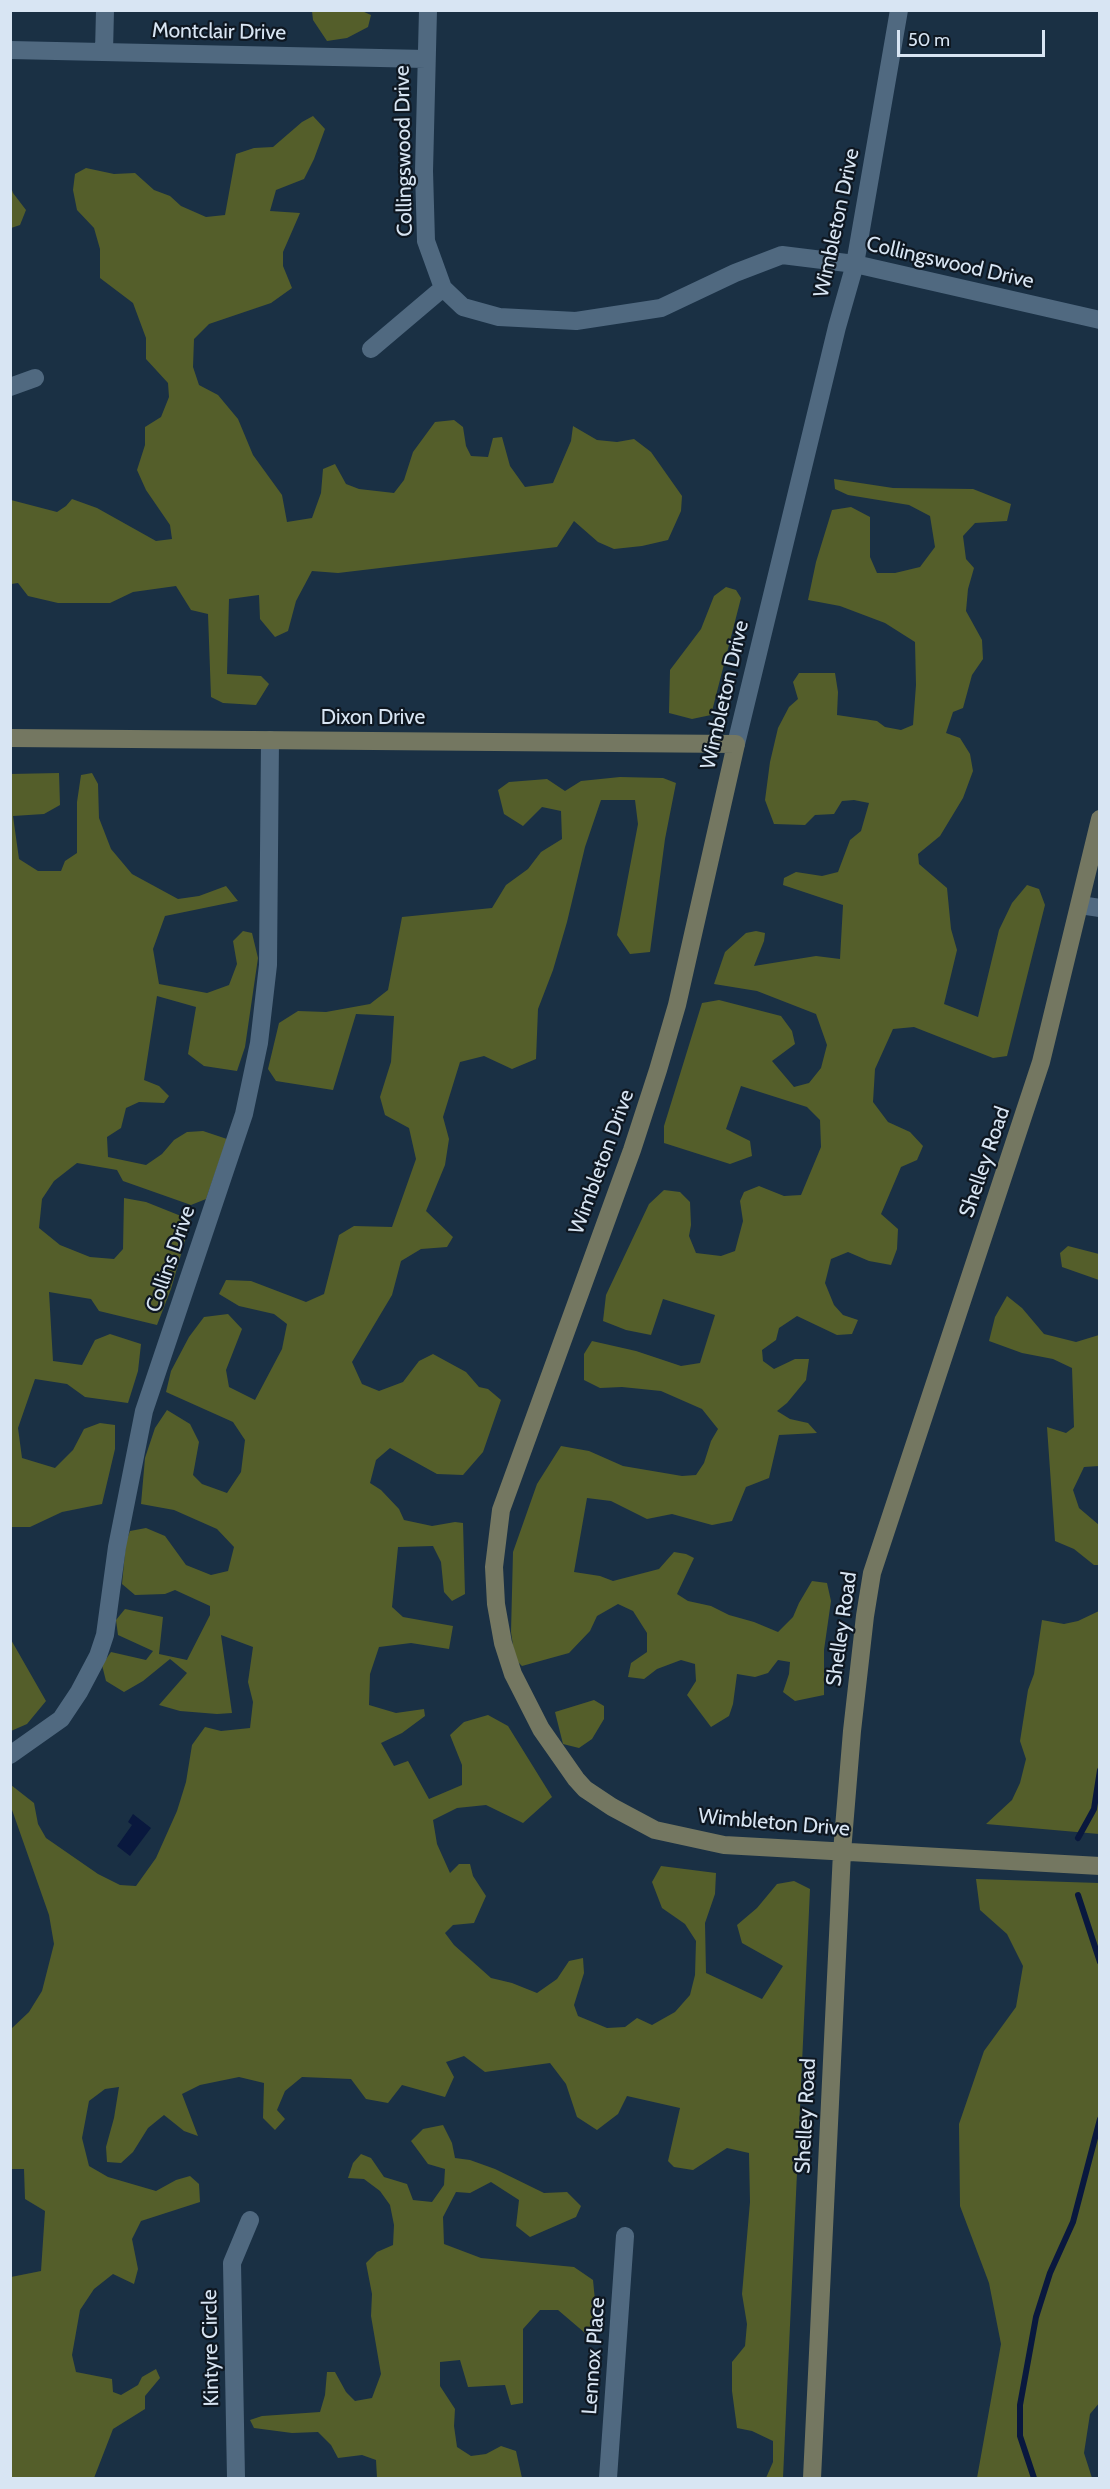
<!DOCTYPE html>
<html>
<head>
<meta charset="utf-8">
<style>
  body { margin:0 }
  #map { position:relative; width:1110px; height:2489px; overflow:hidden; background:#1a3044; font-family:Cabin,sans-serif }
  canvas { display:block }
  .frame { position:absolute; inset:0; border:12px solid #d8e5f3; pointer-events:none }
  .scale { position:absolute; left:897px; top:30px; width:148px; height:27px; box-sizing:border-box; border:3px solid #d8e5f3; border-top:0; padding-left:8px; font-size:18px; line-height:21px; white-space:nowrap; color:#d8e5f3; -webkit-text-stroke:4px #0e1721; paint-order:stroke }
</style>
</head>
<body>
<div id="map">
<canvas width="1110" height="2489"></canvas>
<div class="frame"></div>
<div class="scale">50 m</div>
</div>
<script>
const context = document.querySelector('canvas').getContext('2d');
context.lineJoin = 'round';
function fillPath(path, color) {
  context.fillStyle = color;
  context.fill(path, 'evenodd');
}
function shape(rows) {
  const path = new Path2D();
  for (const r of rows) {
    path.moveTo(r[0], r[1]);
    for (let i = 2; i < r.length; i += 2) path.lineTo(r[i], r[i + 1]);
  }
  return path;
}
function strokePath(path, color, width, dash) {
  context.strokeStyle = color;
  context.lineWidth = width;
  context.lineCap = dash ? 'butt' : 'round';
  context.setLineDash(dash || []);
  context.stroke(path);
}
function label(font, color, halo, rows, align = 'center') {
  context.font = font + ' Cabin,sans-serif';
  context.lineWidth = 4.5;
  context.setLineDash([]);
  context.textBaseline = 'middle';
  context.strokeStyle = halo;
  context.fillStyle = color;
  for (const [text, x, y, turn = 0] of rows) {
    context.save();
    context.translate(x, y);
    context.rotate((+turn || 0) * Math.PI / 180);
    context.textAlign = isNaN(turn) ? turn : align;
    if (halo) context.strokeText(text, 0, 0);
    context.fillText(text, 0, 0);
    context.restore();
  }
}
const forest = shape([
  [312,11,362,11,371,15,368,27,347,38,327,41,313,20],
  [313,116,325,129,314,159,304,179,276,190,270,211,300,213,283,252,283,266,292,288,271,303,209,324,194,339,193,367,199,385,218,395,238,419,253,455,282,495,287,522,312,518,321,493,323,469,335,464,346,484,359,489,394,493,404,480,413,452,435,422,454,420,463,427,466,446,471,456,488,457,493,438,502,437,510,466,525,487,553,483,571,441,573,426,597,440,617,442,634,439,651,452,682,496,681,511,668,540,642,546,614,549,598,542,574,521,557,547,338,573,312,571,296,601,288,631,275,637,260,619,259,595,229,599,227,674,261,676,269,684,256,705,223,703,211,697,208,614,191,610,176,586,133,592,110,603,58,603,28,596,18,583,11,584,11,500,57,512,66,506,72,499,97,508,156,541,172,539,170,525,146,490,137,470,145,445,145,427,161,417,169,397,168,383,146,359,146,338,133,303,100,278,100,249,94,228,77,210,73,190,75,174,86,168,114,174,135,173,154,190,170,196,181,206,206,217,225,215,236,154,254,148,273,147,302,122],
  [10,184,13,193,26,210,20,225,11,228],
  [834,479,893,488,973,489,1011,504,1007,521,975,523,963,536,966,559,974,568,968,589,966,611,982,640,983,659,972,675,963,708,953,712,946,733,960,738,970,754,973,771,963,798,940,836,918,854,919,864,947,888,951,929,957,950,944,1004,978,1017,999,930,1012,903,1027,885,1039,889,1045,905,1007,1056,993,1058,914,1027,893,1029,875,1069,873,1102,888,1122,910,1132,923,1146,917,1160,901,1167,881,1214,898,1229,897,1249,891,1265,869,1261,848,1252,831,1259,825,1283,834,1305,843,1315,858,1320,852,1334,837,1335,797,1316,779,1328,776,1340,762,1350,763,1361,774,1369,795,1359,809,1359,806,1380,787,1403,777,1411,790,1419,808,1423,817,1433,779,1435,769,1478,746,1487,732,1521,712,1525,672,1514,647,1519,611,1501,587,1498,574,1572,600,1576,613,1581,659,1569,674,1552,686,1554,694,1558,677,1594,688,1601,711,1606,729,1615,754,1622,778,1632,793,1617,799,1603,812,1581,827,1583,831,1601,824,1650,824,1695,795,1701,783,1692,789,1674,790,1662,778,1660,768,1673,755,1677,737,1674,733,1704,729,1716,711,1727,687,1695,696,1681,695,1664,681,1660,657,1669,644,1679,628,1677,631,1663,647,1652,647,1633,633,1611,618,1604,597,1616,590,1631,569,1653,522,1666,515,1659,511,1632,513,1552,537,1484,561,1446,589,1451,623,1466,682,1476,696,1475,704,1463,711,1441,718,1429,702,1409,661,1391,622,1387,600,1388,584,1380,584,1354,592,1341,636,1351,681,1366,700,1363,715,1315,663,1299,651,1335,626,1330,603,1321,606,1295,649,1204,664,1190,680,1192,690,1202,691,1225,689,1236,696,1253,721,1256,735,1251,743,1221,740,1201,744,1192,759,1186,784,1196,801,1195,821,1147,820,1120,807,1107,741,1086,726,1129,750,1141,752,1156,730,1164,664,1143,664,1126,702,1003,719,1000,781,1016,792,1031,795,1044,772,1061,794,1087,809,1083,821,1068,827,1045,816,1014,757,991,714,984,725,952,746,933,756,931,765,933,764,941,754,966,816,956,840,959,843,905,783,885,784,878,796,872,822,876,838,872,850,840,861,831,869,803,854,800,842,801,834,814,815,815,805,825,774,824,765,800,770,762,778,728,789,707,798,699,793,682,799,673,835,673,838,692,837,715,877,721,885,727,901,730,913,725,916,685,915,642,885,623,840,606,808,600,816,562,832,510,851,507,870,517,870,557,877,573,895,573,920,567,935,547,930,516,909,505,848,495,835,489],
  [726,587,736,590,741,598,711,715,692,719,669,713,670,670,701,629,714,596],
  [59,773,60,805,44,814,13,816,19,859,38,871,61,871,65,861,77,853,77,802,81,775,92,773,98,784,99,818,111,849,132,874,178,899,199,896,226,886,238,901,165,916,153,949,159,984,207,993,229,985,237,964,233,941,243,931,252,933,258,958,245,1047,237,1071,204,1066,188,1054,196,1007,157,996,144,1080,159,1086,169,1096,164,1103,139,1102,126,1108,121,1128,107,1137,108,1157,146,1165,162,1154,174,1140,187,1132,203,1131,227,1139,206,1199,191,1205,123,1181,117,1170,77,1163,54,1181,42,1199,39,1228,60,1245,90,1257,114,1259,123,1249,124,1198,146,1202,191,1220,171,1289,157,1325,99,1311,91,1299,49,1292,53,1361,82,1365,95,1340,110,1334,141,1344,138,1371,128,1403,85,1397,67,1384,35,1379,18,1428,22,1458,55,1468,73,1450,84,1429,100,1423,115,1425,115,1449,102,1504,62,1512,30,1527,10,1527,10,774],
  [620,777,663,778,676,783,665,839,650,952,630,954,617,935,638,824,635,800,601,800,585,847,567,922,553,970,538,1009,536,1059,512,1069,484,1056,460,1062,443,1117,449,1139,445,1165,426,1211,453,1237,447,1247,421,1249,401,1261,392,1295,352,1362,362,1384,379,1391,403,1382,419,1361,433,1354,466,1372,479,1387,488,1389,501,1400,483,1452,463,1475,437,1474,390,1448,376,1460,370,1483,381,1490,399,1509,404,1520,432,1526,455,1522,463,1523,465,1594,452,1601,444,1592,441,1562,433,1546,398,1547,392,1607,403,1617,453,1626,449,1649,411,1643,379,1647,370,1674,369,1705,396,1713,424,1709,425,1716,402,1733,381,1743,394,1766,408,1761,429,1799,462,1785,462,1765,450,1735,464,1722,488,1715,508,1726,552,1797,523,1823,486,1805,457,1808,433,1820,437,1844,450,1873,459,1864,470,1864,473,1876,486,1896,474,1923,453,1925,445,1933,454,1945,491,1978,512,1983,537,1993,557,1979,569,1961,583,1958,584,1973,574,2005,578,2016,607,2028,625,2027,637,2018,652,2025,675,2012,690,1995,695,1975,696,1941,685,1924,662,1908,652,1882,661,1866,716,1873,715,1894,705,1923,706,1973,762,1999,783,1966,742,1943,737,1925,757,1908,777,1884,794,1881,810,1889,783,2478,766,2478,773,2462,773,2441,752,2431,737,2428,732,2391,732,2362,745,2346,747,2324,742,2294,750,2202,749,2153,727,2148,693,2170,674,2167,668,2161,680,2108,627,2096,618,2114,597,2130,577,2117,566,2084,550,2063,485,2072,464,2056,446,2062,454,2077,445,2097,402,2085,388,2103,366,2099,351,2079,302,2077,285,2091,277,2110,285,2119,275,2130,263,2118,264,2083,239,2077,200,2085,182,2094,198,2136,184,2131,164,2115,148,2128,133,2152,121,2163,107,2162,106,2147,114,2118,119,2087,105,2089,89,2101,82,2138,89,2166,108,2177,156,2191,176,2180,190,2176,199,2184,200,2202,141,2221,132,2239,138,2269,134,2284,113,2274,94,2289,80,2310,72,2355,76,2372,112,2379,113,2392,121,2395,138,2385,142,2377,156,2369,160,2378,145,2396,145,2409,113,2429,94,2478,11,2478,11,2277,41,2271,45,2211,25,2199,24,2169,11,2169,11,2029,29,2012,42,1991,54,1944,49,1915,11,1807,11,1785,34,1803,38,1824,46,1838,98,1874,120,1885,136,1886,156,1858,177,1811,186,1782,192,1745,205,1727,221,1731,250,1728,253,1702,248,1682,253,1647,221,1635,232,1713,217,1714,180,1711,159,1705,187,1673,170,1659,143,1681,124,1692,106,1681,102,1665,111,1652,146,1660,153,1651,118,1635,116,1620,125,1609,163,1617,159,1654,187,1660,210,1615,210,1606,175,1590,165,1594,135,1595,122,1584,126,1542,130,1531,146,1528,165,1536,186,1565,211,1575,228,1571,234,1547,217,1529,174,1510,141,1504,145,1458,155,1428,167,1410,190,1424,199,1442,193,1475,202,1484,227,1493,241,1472,245,1440,233,1422,166,1392,171,1371,189,1337,204,1317,228,1314,242,1329,226,1370,229,1387,255,1400,282,1349,287,1324,274,1314,239,1306,219,1294,226,1280,251,1281,306,1302,324,1294,339,1235,354,1226,392,1227,416,1159,409,1128,385,1115,380,1097,391,1062,394,1016,356,1014,333,1090,276,1081,268,1069,279,1023,298,1011,326,1012,370,1004,388,990,402,917,492,908,506,885,528,869,541,852,562,839,561,811,542,807,523,826,504,814,498,790,509,782,547,779,565,791,581,781],
  [1068,1246,1099,1254,1099,1280,1062,1267,1060,1253],
  [1007,1296,1022,1308,1044,1334,1076,1342,1099,1335,1099,1466,1084,1467,1073,1490,1079,1508,1099,1525,1099,1565,1094,1565,1074,1549,1055,1541,1047,1427,1066,1433,1074,1427,1072,1368,1053,1359,1022,1353,989,1341,995,1317],
  [1099,1611,1099,1834,986,1824,1012,1800,1020,1783,1026,1759,1020,1741,1028,1690,1034,1674,1042,1620,1064,1624,1078,1621],
  [10,1638,46,1701,27,1724,11,1731],
  [594,1700,604,1706,604,1719,592,1739,579,1748,563,1744,555,1712],
  [976,1879,1099,1883,1100,2402,1090,2414,1084,2453,1092,2478,977,2478,1001,2344,989,2283,960,2206,959,2124,984,2051,1016,2007,1023,1966,1007,1934,980,1910],
  [443,2125,452,2143,455,2158,470,2160,495,2169,544,2193,567,2192,581,2206,576,2217,530,2237,516,2226,519,2200,491,2182,470,2193,456,2192,443,2217,444,2244,481,2258,574,2267,593,2280,596,2311,595,2337,585,2333,558,2310,540,2310,523,2329,523,2403,511,2405,505,2385,468,2387,460,2360,440,2362,440,2386,455,2409,454,2426,457,2447,471,2456,486,2454,501,2446,516,2451,522,2478,377,2478,376,2460,362,2455,338,2458,331,2445,318,2432,292,2433,254,2428,250,2420,262,2416,320,2412,325,2395,327,2372,335,2372,346,2392,355,2401,372,2398,381,2374,371,2316,372,2294,366,2263,377,2252,393,2245,394,2225,390,2205,380,2191,364,2179,348,2178,353,2163,361,2154,371,2158,384,2177,407,2184,413,2200,432,2202,444,2185,445,2169,428,2164,411,2141,423,2129]
]);
const water = shape([
  [133,1814,151,1828,130,1856,117,1846,132,1825,128,1822]
]);
const stream = shape([
  [1078,1838,1094,1809,1100,1770],
  [1078,1895,1100,1962],
  [1034,2478,1020,2436,1020,2405,1036,2317,1050,2273,1073,2222,1100,2119]
]);
const street = shape([
  [428,10,424,171,426,241,443,288,463,307,499,317,576,321,661,308,735,273,782,255,855,264,1100,320],
  [10,50,426,59],
  [104,52,105,10],
  [371,349,443,288],
  [10,387,35,378],
  [736,744,837,327,855,264,899,10],
  [1080,905,1100,908],
  [10,1755,61,1719,79,1692,98,1656,105,1635,117,1547,144,1411,244,1114,259,1043,268,965,270,740],
  [236,2478,232,2263,250,2220],
  [608,2478,625,2236]
]);
const secondary = shape([
  [10,738,736,744,677,1005,658,1070,632,1150,501,1510,494,1567,496,1604,503,1643,513,1674,541,1729,576,1779,585,1789,612,1807,655,1830,724,1845,1100,1866],
  [812,2478,842,1852,852,1731,865,1616,872,1573,1041,1062,1100,819]
]);
const streetNames = [
  ["Montclair Drive",219,32,1],
  ["Collingswood Drive",404,151,-91],
  ["Wimbleton Drive",837,223,-78],
  ["Collingswood Drive",950,263,13],
  ["Wimbleton Drive",725,695,-77],
  ["Dixon Drive",373,718],
  ["Wimbleton Drive",602,1162,-70],
  ["Shelley Road",985,1162,-71],
  ["Collins Drive",171,1259,-71],
  ["Shelley Road",842,1629,-82],
  ["Wimbleton Drive",774,1823,5],
  ["Shelley Road",806,2116,-87],
  ["Kintyre Circle",211,2348,-91],
  ["Lennox Place",594,2356,-86]
];
fillPath(forest, '#545e2a');
fillPath(water, '#09183e');
strokePath(stream, '#09183e', 6);
strokePath(street, '#506980', 18);
strokePath(secondary, '#747761', 18);
label('21px', '#d8e5f3', '#0e1721', streetNames);
</script>
</body>
</html>
